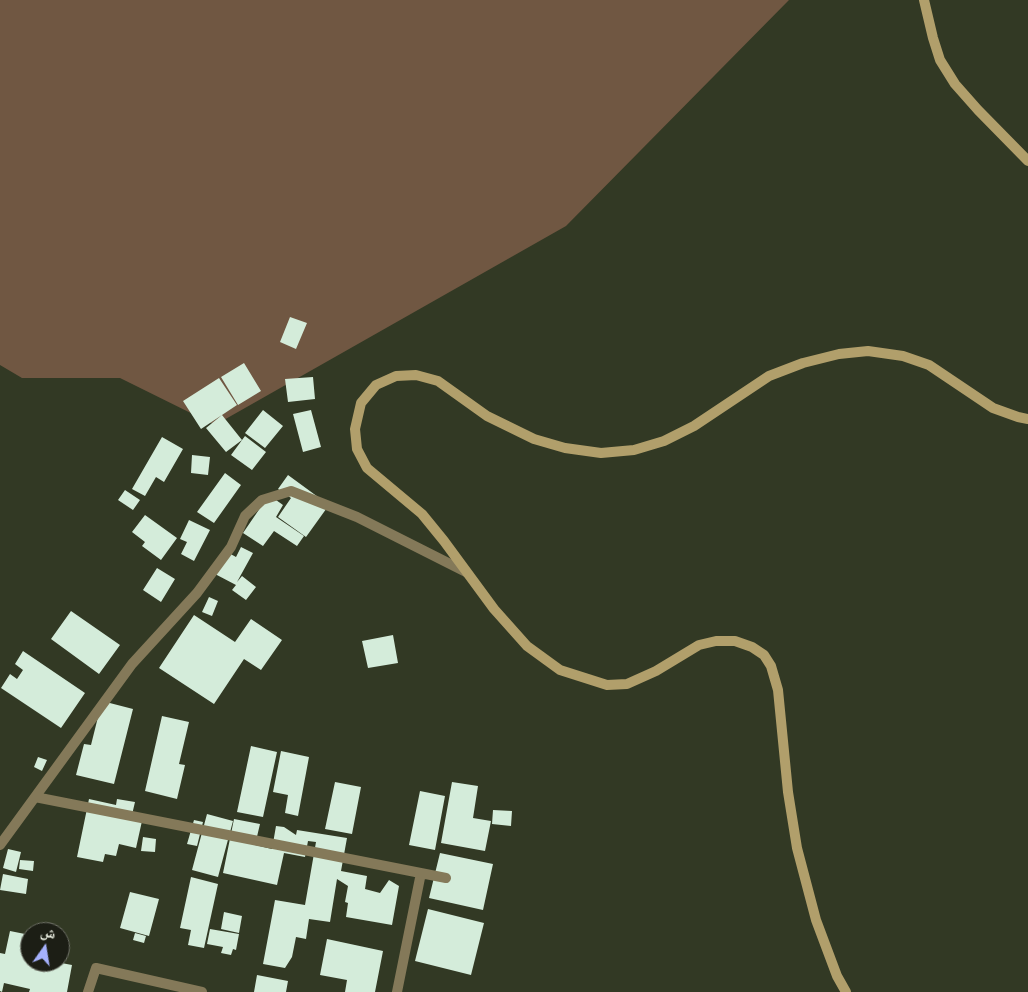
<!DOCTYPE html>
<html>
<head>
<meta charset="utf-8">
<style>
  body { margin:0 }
  #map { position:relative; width:1028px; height:992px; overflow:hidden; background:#323924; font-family:"Nunito Sans","Noto Naskh Arabic",sans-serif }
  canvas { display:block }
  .north { position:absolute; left:20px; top:922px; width:50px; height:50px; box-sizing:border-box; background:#1c1e15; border:1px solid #707268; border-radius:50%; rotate:13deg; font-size:14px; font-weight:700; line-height:20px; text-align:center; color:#edf1e4 }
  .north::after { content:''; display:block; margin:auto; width:18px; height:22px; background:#a5b1fc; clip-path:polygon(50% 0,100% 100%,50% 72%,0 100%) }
</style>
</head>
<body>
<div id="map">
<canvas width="1028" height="992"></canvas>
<div class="north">ش</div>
</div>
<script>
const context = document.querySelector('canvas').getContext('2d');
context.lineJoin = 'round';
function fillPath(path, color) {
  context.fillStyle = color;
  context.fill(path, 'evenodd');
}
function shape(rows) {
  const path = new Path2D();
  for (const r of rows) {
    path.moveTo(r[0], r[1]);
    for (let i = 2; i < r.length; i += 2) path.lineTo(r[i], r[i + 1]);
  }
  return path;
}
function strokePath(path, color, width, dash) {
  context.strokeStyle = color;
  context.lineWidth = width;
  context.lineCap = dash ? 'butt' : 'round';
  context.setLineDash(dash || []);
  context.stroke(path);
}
const green = shape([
  [0,0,789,0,566,226,215,425,120,378,22,378,0,365]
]);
const building = shape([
  [290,317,307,323,296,349,280,342],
  [244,363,261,391,238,405,221,377],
  [313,377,315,399,288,402,285,379],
  [219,378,237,405,201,429,183,401],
  [263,410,283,426,265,448,245,433],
  [311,410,321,447,303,452,293,414],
  [222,415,242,440,226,452,206,428],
  [245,436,266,452,252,470,231,455],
  [162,437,183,449,164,482,156,477,145,496,132,489],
  [192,455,210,457,208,475,191,473],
  [225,473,241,485,214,523,197,512],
  [288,475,329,505,306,537,278,517,291,498,278,489],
  [125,490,140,500,133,510,118,500],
  [269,495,283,505,276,517,304,536,297,546,274,531,263,546,243,533],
  [145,515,177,538,161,560,142,546,145,542,132,532],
  [189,520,210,530,194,561,181,554,187,542,180,539],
  [241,547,253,553,237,582,242,576,256,587,246,600,232,590,236,585,215,574,227,552,236,557],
  [157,568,175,579,161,602,143,590],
  [209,597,218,601,212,616,202,612],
  [71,611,120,645,99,674,51,639],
  [194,615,235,642,251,619,282,640,261,670,244,659,214,704,159,668],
  [393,635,398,663,368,668,362,641],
  [23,651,85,693,61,728,1,688,10,674,17,679,23,670,15,664],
  [102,701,133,709,114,784,76,775,84,744,91,745],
  [162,716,189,722,179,764,185,765,177,799,145,791],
  [251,746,277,752,263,817,237,812],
  [281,751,309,757,298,816,285,813,288,795,273,792],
  [38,757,47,760,42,771,34,767],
  [335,782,361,787,352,834,325,829],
  [452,782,478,786,473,818,491,821,485,851,441,843],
  [420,791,445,796,435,850,409,845],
  [89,799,116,805,117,799,135,802,131,819,142,821,136,848,119,844,116,856,105,854,103,862,77,857],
  [493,810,512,811,511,826,492,824],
  [207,814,233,821,218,877,192,870],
  [234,819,260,824,255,845,272,849,276,826,284,827,296,835,297,830,347,838,341,871,367,876,365,889,380,893,389,880,399,886,392,925,346,917,348,903,345,902,348,886,337,879,330,922,309,919,306,939,296,937,292,957,285,968,263,964,275,900,305,905,316,842,308,841,305,857,284,853,277,885,223,873],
  [194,820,203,822,197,846,187,844],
  [143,837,156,839,155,852,141,851],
  [8,849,21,852,16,872,3,868],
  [440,853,493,864,483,910,429,898],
  [20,860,34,861,33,871,19,869],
  [3,874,28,879,26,894,0,890],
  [191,877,218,884,204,948,188,945,191,930,180,928],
  [130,892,159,899,149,936,120,928],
  [428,909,484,923,471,975,415,961],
  [224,912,242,916,239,933,221,929],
  [210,929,239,934,236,950,233,949,231,955,221,953,223,947,207,944],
  [10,931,30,935,26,956,30,957,30,962,56,962,72,965,67,992,29,992,30,989,4,983,2,992,0,991,0,953,5,954],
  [135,933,146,936,144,943,133,940],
  [327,939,383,951,375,992,345,992,347,980,320,975],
  [257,975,288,981,286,992,254,992]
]);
const street = shape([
  [35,797,446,878],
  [0,845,132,664,197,593,231,547,245,516,262,500,291,491,357,517,466,572],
  [88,992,96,968,202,992],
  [397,992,421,873]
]);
const secondary = shape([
  [924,0,933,38,940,60,955,84,978,110,1028,161],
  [846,992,837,976,816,920,797,848,788,792,778,690,771,666,764,655,752,647,735,641,716,641,699,645,656,671,627,684,607,685,560,670,527,646,494,609,444,541,422,514,367,468,357,449,355,429,361,403,376,385,396,376,416,375,438,381,487,416,534,439,565,448,601,453,634,450,664,441,694,426,769,376,803,363,839,354,868,351,903,356,929,365,993,408,1018,417,1028,419]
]);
fillPath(green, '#705742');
fillPath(building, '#d4ecda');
strokePath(street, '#847959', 10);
strokePath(secondary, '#b19f6b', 10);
</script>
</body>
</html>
